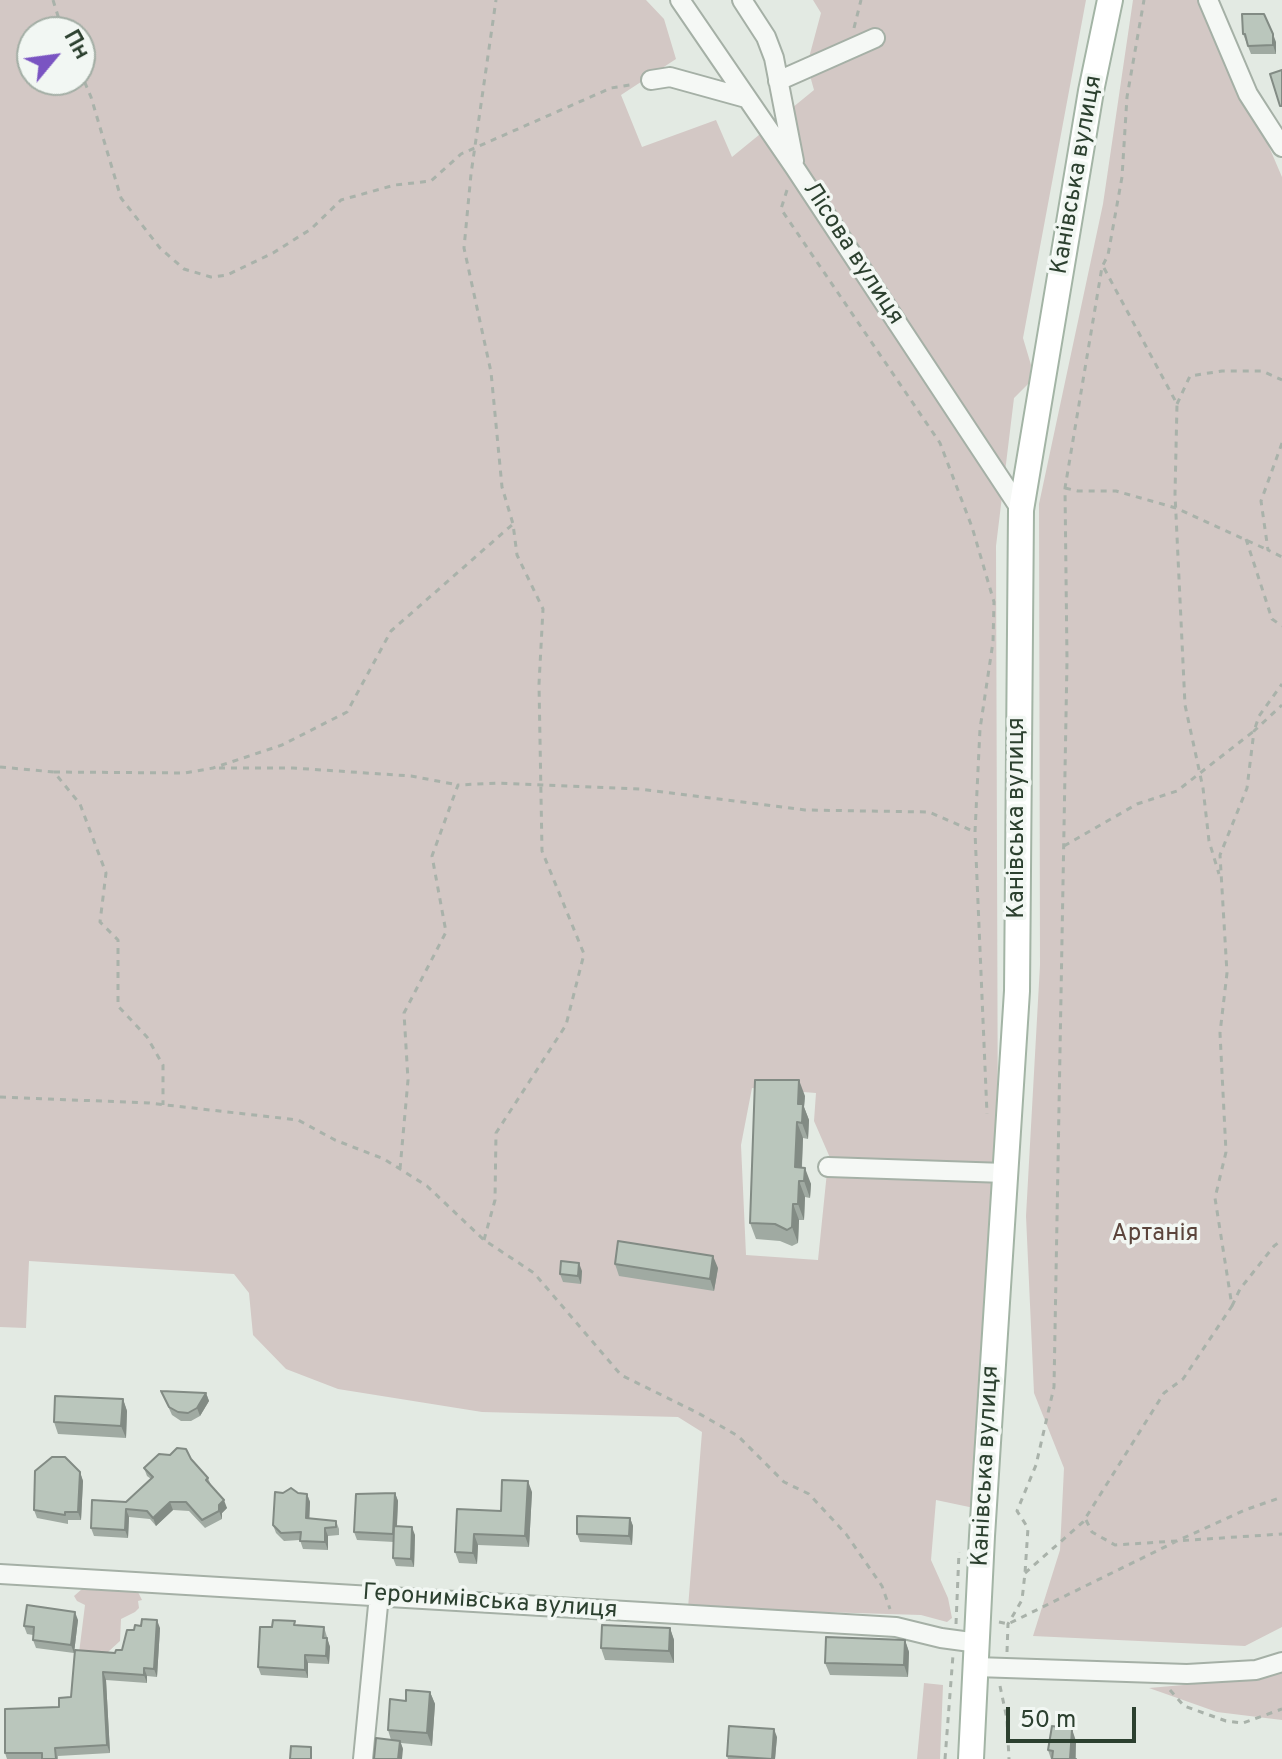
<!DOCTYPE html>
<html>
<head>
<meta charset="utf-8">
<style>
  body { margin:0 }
  #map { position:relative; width:1282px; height:1759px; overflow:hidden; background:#e3eae3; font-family:Overpass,sans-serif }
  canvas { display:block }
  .north { position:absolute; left:16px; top:16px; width:80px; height:80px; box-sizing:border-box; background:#f2f7f3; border:2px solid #a3aea5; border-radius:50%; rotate:61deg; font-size:22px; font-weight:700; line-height:32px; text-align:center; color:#2c402f }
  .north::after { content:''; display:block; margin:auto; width:28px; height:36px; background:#7a54c2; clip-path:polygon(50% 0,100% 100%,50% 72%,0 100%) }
  .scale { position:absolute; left:1006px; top:1707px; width:130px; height:36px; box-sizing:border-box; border:4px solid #2c402f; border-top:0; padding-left:10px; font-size:24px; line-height:28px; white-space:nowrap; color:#2c402f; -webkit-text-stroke:6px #f2f7f3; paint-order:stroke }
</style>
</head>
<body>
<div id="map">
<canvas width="1282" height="1759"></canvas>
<div class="north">Пн</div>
<div class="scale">50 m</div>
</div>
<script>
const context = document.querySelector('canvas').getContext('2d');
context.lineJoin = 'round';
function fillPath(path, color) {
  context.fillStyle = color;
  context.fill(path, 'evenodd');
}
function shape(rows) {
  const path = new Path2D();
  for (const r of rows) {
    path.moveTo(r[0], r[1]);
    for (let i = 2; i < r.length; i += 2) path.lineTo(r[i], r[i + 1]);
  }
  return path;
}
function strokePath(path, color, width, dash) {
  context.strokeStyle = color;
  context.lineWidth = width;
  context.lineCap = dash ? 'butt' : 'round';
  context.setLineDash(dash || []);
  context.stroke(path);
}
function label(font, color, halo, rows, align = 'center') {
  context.font = font + ' Overpass,sans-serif';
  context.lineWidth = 7;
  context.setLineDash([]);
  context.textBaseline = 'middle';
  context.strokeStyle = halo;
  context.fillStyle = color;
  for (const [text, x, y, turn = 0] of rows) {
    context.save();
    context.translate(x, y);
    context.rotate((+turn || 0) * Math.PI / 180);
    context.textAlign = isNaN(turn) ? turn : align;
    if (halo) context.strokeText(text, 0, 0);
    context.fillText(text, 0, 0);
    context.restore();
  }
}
const green = shape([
  [0,0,646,0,664,19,676,59,621,95,642,147,716,120,732,157,814,90,807,65,821,13,813,0,1086,0,1023,338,1031,365,1029,383,1014,398,996,546,998,1167,831,1160,814,1121,816,1093,752,1088,741,1145,746,1255,818,1260,827,1172,997,1177,974,1508,936,1500,931,1560,948,1598,952,1618,947,1622,921,1615,688,1608,702,1432,678,1417,482,1412,338,1389,286,1369,253,1335,249,1293,234,1274,29,1261,26,1328,0,1327],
  [32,32,80,32,80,80,32,80],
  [1133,0,1206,0,1282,177,1282,1627,1245,1646,1033,1636,1060,1550,1064,1468,1034,1393,1026,1216,1040,965,1039,504,1103,204],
  [82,1589,138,1592,142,1600,138,1601,139,1608,135,1612,121,1619,120,1641,108,1652,91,1658,79,1653,85,1605,77,1601,74,1596],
  [1282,1672,1282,1720,1217,1712,1149,1688,1263,1678],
  [924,1683,943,1685,940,1759,917,1759]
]);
const path = shape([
  [53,0,63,32],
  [854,28,861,0],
  [80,71,91,97,121,198,160,248,184,269,211,277,227,275,273,253,311,229,341,200,395,185,431,181,461,154,611,88,635,84],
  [787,190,781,209,940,443,972,527,994,602,993,642,980,729,975,832,987,1114],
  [1104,268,1177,404,1175,494,1185,705,1203,788,1209,841,1219,874],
  [1177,404,1190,376,1222,371,1262,371,1282,380],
  [1282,443,1261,501,1268,550,1282,557],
  [1065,488,1078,491,1116,491,1176,508,1268,550],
  [1246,539,1272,619,1282,626],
  [0,767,54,772,80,804,106,873,100,922,118,940,118,1006,147,1037,163,1065,163,1105],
  [219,768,293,768,411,776,458,785],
  [54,772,185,773,213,768,282,745,347,712,391,631,513,524],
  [1064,846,1137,804,1177,791,1254,731,1259,716,1282,684],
  [0,1097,149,1103,298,1120,335,1140,384,1159,427,1186,484,1240,534,1273,621,1375,698,1413,738,1436,784,1482,809,1494,846,1534,882,1586,890,1609],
  [400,1169,408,1080,404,1013,446,932,432,856,458,785,498,783,640,789,805,810,929,812,975,832],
  [484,1240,495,1200,496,1133,566,1025,584,954,542,851,539,684,543,609,517,555,513,524,502,487,491,372,464,248,471,174,496,0],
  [1232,1306,1240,1289,1274,1246,1282,1240],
  [1086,1520,1092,1532,1115,1545,1282,1534],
  [1025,1573,1083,1522,1164,1393,1183,1379,1232,1306,1215,1198,1226,1152,1220,1033,1227,973,1220,855,1247,788,1254,731,1282,705],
  [999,1622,1008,1624,1179,1540,1245,1510,1282,1497],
  [956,1624,959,1552],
  [1007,1652,1008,1624,1022,1600,1025,1573,1028,1528,1017,1511,1036,1465,1054,1387,1067,660,1065,488,1102,267,1108,255,1122,177,1127,97,1144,0],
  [1000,1686,1007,1719,1009,1759],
  [1170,1690,1184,1706,1226,1721,1243,1723,1282,1709],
  [945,1759,953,1655]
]);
const minor = shape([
  [680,0,795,168,1021,510],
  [742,0,766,37,774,58,794,161],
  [1208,0,1248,94,1282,147],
  [651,80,670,77,746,98],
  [778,81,875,38],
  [828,1167,1005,1173],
  [0,1574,896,1627,941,1638,978,1643],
  [976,1667,1187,1674,1256,1670,1282,1662],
  [363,1759,379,1595]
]);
const major = shape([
  [971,1759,982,1536,1017,991,1021,510,1091,91,1110,0]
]);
const wall = shape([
  [1243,34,1276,42,1276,54,1251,54],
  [805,1096,804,1107,809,1120,808,1139,803,1138,802,1167,811,1184,810,1198,805,1197,804,1220,799,1220,798,1243,792,1246,780,1241,756,1239,750,1223],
  [615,1264,718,1268,714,1291,619,1276],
  [582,1271,581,1284,563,1282,560,1274],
  [161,1391,206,1393,209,1401,200,1416,191,1421,181,1421,172,1415],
  [123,1399,127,1411,126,1438,58,1434,54,1422],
  [191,1459,208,1478,211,1485,227,1508,222,1513,222,1519,205,1528,189,1511,173,1510,156,1526,150,1519,129,1517,128,1538,94,1536,91,1528,126,1502,151,1479,147,1476,144,1468],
  [80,1472,83,1481,81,1520,68,1520,68,1524,37,1518,34,1510],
  [532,1492,529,1547,478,1545,477,1564,459,1563,455,1552,501,1511],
  [298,1493,307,1494,310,1502,309,1519,336,1521,339,1529,339,1535,328,1536,328,1550,303,1549,300,1540,284,1541,276,1533,273,1525],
  [395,1493,398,1501,397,1526,415,1535,414,1567,396,1566,393,1558,394,1542,357,1540,354,1532],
  [630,1518,633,1526,632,1545,580,1542,577,1534],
  [78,1620,74,1653,36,1648,33,1640,33,1635,27,1634,24,1626],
  [296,1625,324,1627,330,1647,329,1664,308,1663,308,1678,261,1675,258,1667,272,1627],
  [160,1628,157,1677,147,1676,147,1683,106,1680,110,1753,58,1756,58,1759,7,1759,5,1753,71,1697,115,1653,122,1650,134,1630],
  [670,1628,674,1640,674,1663,605,1660,601,1648],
  [905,1640,909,1652,908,1677,830,1675,825,1663],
  [430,1692,435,1704,432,1746,401,1743,403,1749,391,1740,388,1730,406,1701],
  [777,1737,775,1759,728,1759,727,1756],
  [1076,1741,1076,1759,1051,1759,1048,1750]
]);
const shadedWall = shape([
  [1273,34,1276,42,1276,54,1273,45],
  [799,1080,805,1096,804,1107,809,1120,808,1139,802,1123,798,1104],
  [797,1122,803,1138,801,1183,795,1167],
  [805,1168,811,1184,810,1198,804,1181],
  [799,1181,805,1197,804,1220,798,1204],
  [793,1204,799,1220,798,1243,792,1227],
  [713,1256,718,1268,714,1291,710,1279],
  [579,1263,582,1271,581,1284,578,1276],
  [206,1393,209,1401,200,1416,197,1408],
  [123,1399,127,1411,126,1438,121,1426],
  [80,1472,83,1481,81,1520,78,1512],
  [528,1481,532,1492,529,1547,525,1536],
  [395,1493,398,1501,396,1542,393,1534],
  [307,1494,310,1502,309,1527,306,1518],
  [224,1500,227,1508,222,1513,222,1519,219,1511,219,1505],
  [170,1502,173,1510,156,1526,153,1518],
  [126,1509,129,1517,128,1538,125,1530],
  [630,1518,633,1526,632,1545,629,1536],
  [412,1527,415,1535,414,1567,411,1559],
  [325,1528,328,1536,328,1550,325,1542],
  [474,1534,478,1545,477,1564,473,1553],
  [75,1612,78,1620,74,1653,71,1645],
  [157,1620,160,1628,157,1677,154,1669],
  [670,1628,674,1640,674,1663,669,1651],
  [327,1638,330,1647,329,1664,326,1656],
  [905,1640,909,1652,908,1677,904,1665],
  [305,1655,308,1663,308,1678,305,1670],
  [144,1668,147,1676,147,1683,144,1675],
  [103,1672,106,1680,110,1753,107,1745],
  [430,1692,435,1704,432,1746,427,1733],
  [774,1729,777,1737,775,1759,772,1759],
  [1072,1729,1076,1741,1075,1759,1070,1759],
  [400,1741,403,1749,402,1759,398,1759]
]);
const building = shape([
  [1242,14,1264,14,1273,34,1273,45,1248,46,1245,34,1243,34,1242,14],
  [1282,70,1282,106,1280,106,1270,74,1282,70],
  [755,1080,799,1080,798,1104,803,1104,802,1123,797,1122,795,1167,805,1168,804,1181,799,1181,798,1204,793,1204,792,1227,787,1230,775,1224,750,1223,755,1080],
  [618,1241,713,1256,710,1279,615,1264,618,1241],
  [561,1261,579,1263,578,1276,560,1274,561,1261],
  [161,1391,206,1393,197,1408,188,1413,178,1412,169,1407,161,1391],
  [55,1396,123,1399,121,1426,54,1422,55,1396],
  [177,1448,186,1449,191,1459,208,1478,206,1480,224,1500,219,1505,219,1511,202,1520,186,1502,170,1502,153,1518,147,1511,126,1509,125,1530,91,1528,92,1500,126,1502,153,1477,144,1468,159,1454,170,1455,177,1448],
  [52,1457,65,1457,80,1472,78,1512,65,1512,65,1515,34,1510,35,1471,52,1457],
  [502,1480,528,1481,525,1536,474,1534,473,1553,455,1552,457,1509,501,1511,502,1480],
  [291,1488,298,1493,307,1494,306,1518,336,1521,336,1527,325,1528,325,1542,300,1541,301,1532,281,1533,273,1525,275,1492,283,1493,291,1488],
  [395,1493,393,1534,354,1532,356,1494,395,1493],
  [577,1516,630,1518,629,1536,577,1534,577,1516],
  [394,1526,412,1527,411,1559,393,1558,394,1526],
  [27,1605,75,1612,71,1645,33,1640,34,1627,24,1626,27,1605],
  [142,1619,157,1620,154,1669,144,1668,144,1675,103,1672,107,1745,55,1748,56,1759,42,1759,42,1753,5,1753,5,1709,59,1707,59,1698,71,1697,75,1650,115,1653,116,1650,122,1650,127,1630,134,1630,135,1625,141,1626,142,1619],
  [273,1620,295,1621,294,1625,324,1627,323,1638,327,1638,326,1656,305,1655,305,1670,258,1667,260,1627,272,1627,273,1620],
  [602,1625,670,1628,669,1651,601,1648,602,1625],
  [826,1637,905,1640,904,1665,825,1663,826,1637],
  [406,1690,430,1692,427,1733,388,1730,390,1699,406,1701,406,1690],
  [729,1726,774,1729,772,1759,727,1756,729,1726],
  [1052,1726,1072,1729,1070,1759,1076,1759,1052,1759,1053,1751,1048,1750,1052,1726],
  [376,1738,400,1741,398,1759,374,1759,376,1738],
  [291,1746,311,1747,311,1759,290,1759,291,1746]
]);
const streetNames = [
  ["Канівська вулиця",1078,175,-80],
  ["Лісова вулиця",852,254,57],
  ["Канівська вулиця",1018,818,-90],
  ["Канівська вулиця",987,1466,-87],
  ["Геронимівська вулиця",490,1603,4]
];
const parkNames = [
  ["Артанія",1155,1235]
];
fillPath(green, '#d3c8c5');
strokePath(minor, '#a5b0a6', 22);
strokePath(major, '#a3b4a5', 28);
strokePath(path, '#a9b2aa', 3, [6, 6]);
strokePath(minor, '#f5f8f5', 18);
strokePath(major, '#fff', 24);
fillPath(wall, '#a0aaa2');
fillPath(shadedWall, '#828b84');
fillPath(building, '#bac6bc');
strokePath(building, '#828b84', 2);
label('24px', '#2c402f', '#f2f7f3', streetNames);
label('24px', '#5b443b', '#f2f7f3', parkNames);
</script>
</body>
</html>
